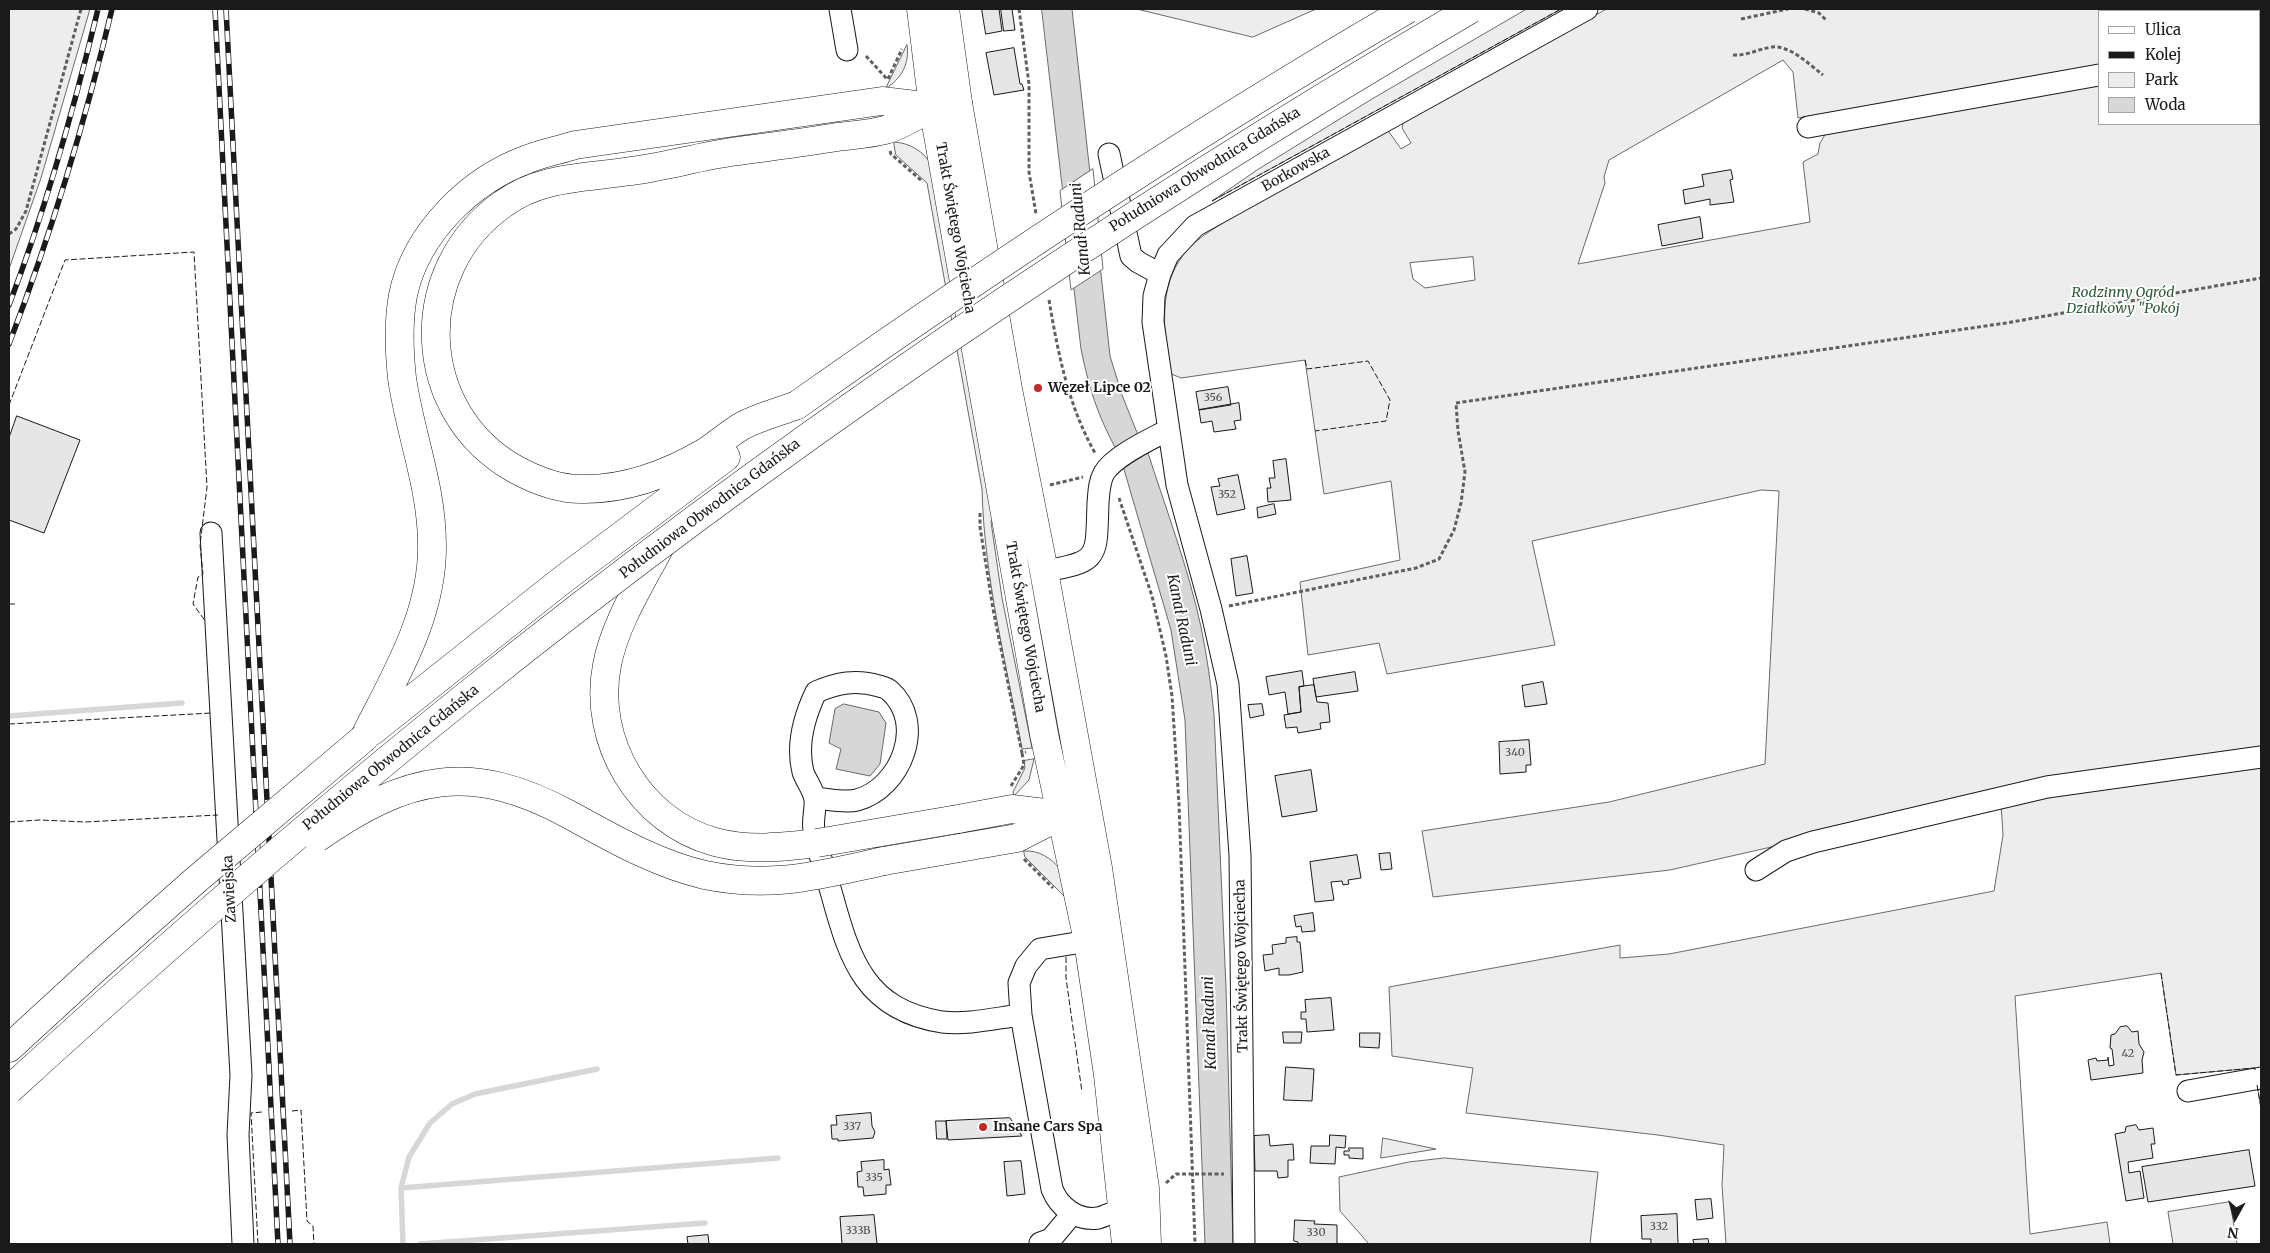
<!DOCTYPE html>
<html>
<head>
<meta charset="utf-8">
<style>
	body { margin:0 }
	#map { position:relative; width:2270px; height:1253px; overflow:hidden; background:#fff; font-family:Merriweather,serif }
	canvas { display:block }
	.frame { position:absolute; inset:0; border:10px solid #1a1a1a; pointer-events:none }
	.legend { position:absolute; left:2098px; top:10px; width:162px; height:115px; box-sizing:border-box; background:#fff; border:1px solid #a3a3a3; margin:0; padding:6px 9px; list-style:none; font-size:15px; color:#1a1a1a }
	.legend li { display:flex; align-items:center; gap:10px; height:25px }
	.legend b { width:25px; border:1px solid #a3a3a3 }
	.north { position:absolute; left:2210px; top:1193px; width:50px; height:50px; -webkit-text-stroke:4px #fff; paint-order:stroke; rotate:187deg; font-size:14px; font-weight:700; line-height:20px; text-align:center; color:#1a1a1a }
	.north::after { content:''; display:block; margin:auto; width:18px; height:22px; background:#1a1a1a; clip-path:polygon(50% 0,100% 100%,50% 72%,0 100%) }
</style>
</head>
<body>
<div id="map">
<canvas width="2270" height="1253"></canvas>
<div class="frame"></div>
<ul class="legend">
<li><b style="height:6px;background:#fff"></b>Ulica</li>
<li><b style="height:6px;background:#1a1a1a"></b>Kolej</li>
<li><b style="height:14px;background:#ededed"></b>Park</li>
<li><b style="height:14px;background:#d7d7d7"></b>Woda</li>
</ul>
<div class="north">N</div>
</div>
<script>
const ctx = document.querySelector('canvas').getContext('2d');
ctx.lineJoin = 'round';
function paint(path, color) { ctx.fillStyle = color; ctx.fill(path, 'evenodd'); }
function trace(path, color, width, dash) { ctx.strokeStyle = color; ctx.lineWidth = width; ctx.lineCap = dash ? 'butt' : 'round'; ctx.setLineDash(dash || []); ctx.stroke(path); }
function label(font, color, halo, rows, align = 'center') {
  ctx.font = font + ' Merriweather,serif'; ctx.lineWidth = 4; ctx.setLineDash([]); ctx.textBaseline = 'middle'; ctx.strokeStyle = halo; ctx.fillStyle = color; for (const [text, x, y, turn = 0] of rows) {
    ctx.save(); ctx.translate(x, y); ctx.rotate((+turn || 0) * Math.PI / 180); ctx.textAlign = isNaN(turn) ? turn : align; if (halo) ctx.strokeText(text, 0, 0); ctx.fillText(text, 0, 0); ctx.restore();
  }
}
const green = new Path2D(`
	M9,9H90L41,178L9,269Z
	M1137,9H1316L1253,37Z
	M1527,9H1561L1212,201L1257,170L1372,99Z
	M1607,9H2261V39H2259V11H2099V68L1798,118L1793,72L1783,60L1609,160L1604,177L1605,183L1578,264L1810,222L1803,162L1818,154L1820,143L1829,128L2099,80V124H2259V51H2261V750L2000,795L1670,870L1433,897L1422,831L1609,802L1765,764L1779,491L1761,490L1532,541L1555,645L1387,674L1379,643L1308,655L1300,582L1400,560L1391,481L1324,494L1305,360L1181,378L1169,373C1165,336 1158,294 1179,261C1190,242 1213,229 1231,218C1281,185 1335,158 1387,129L1401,149L1411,143L1402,128L1404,120ZM1473,257L1475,280L1425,288L1413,279L1410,263Z
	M907,45C910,62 902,79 886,88Z
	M894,142C910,143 923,151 931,164L993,519L991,522L1002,598L1032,748L1022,749C1006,663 984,576 982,489L927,183L896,155Z
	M1034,759L1029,780L1014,796L1013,792L1025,768L1024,761Z
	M2261,761V1108L2254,1068L2176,1075L2161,973L2015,996L2030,1234L2107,1222L2110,1244H1726L1722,1185L1724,1145L1658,1135L1466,1113L1473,1068L1392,1056L1389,987L1620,945V958L1669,954L1994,891L2003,835L2001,803Z
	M1024,851C1039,850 1051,858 1060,869L1069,901L1025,857Z
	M1383,1138L1436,1149L1381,1158Z
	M1445,1158L1598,1172L1590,1244H1369L1340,1211L1339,1177L1409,1162Z
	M2230,1202L2237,1244H2173L2168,1212Z`);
paint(green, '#ededed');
trace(green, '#6a6a6a', 1);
const water = new Path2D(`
	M1042,9H1072L1110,356L1122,395L1138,435L1116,449C1097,414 1089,388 1081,349Z
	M1147,450C1166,509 1188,567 1201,627C1207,656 1211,685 1214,714L1226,987L1233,1244H1205L1185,720L1171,630L1123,466Z
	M844,704L879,712L886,723L880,764L870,776L836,769L841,749L829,743L835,709Z`);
paint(water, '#d7d7d7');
trace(water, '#6a6a6a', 1);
const pier = new Path2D(`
	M1093,169L1103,269L1071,290L1060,191Z`);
paint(pier, '#fff');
trace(pier, '#6a6a6a', 1);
trace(new Path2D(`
	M9,716L182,703
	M401,1188L778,1158
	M403,1244L401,1188L409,1157L430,1123L452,1104L475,1094L597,1069
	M420,1244L705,1223`), '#d7d7d7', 5.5);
const building = new Path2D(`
	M982,9H999L1002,31L986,34Z
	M1001,9H1012L1015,30L1004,31Z
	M1014,48L1020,84H1022L1024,90L994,95L986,53Z
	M1731,170L1733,179L1730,180L1734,202L1710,205V199L1685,204L1683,190L1704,186L1702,175Z
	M1700,217L1703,238L1662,246L1658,225Z
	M1228,387L1231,405L1199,410L1196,392Z
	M1239,403L1241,420L1234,421L1236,429L1214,432L1212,421L1201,423L1199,410Z
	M17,416L80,440L44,533L9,520V438Z
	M1286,459L1291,500L1268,502L1267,488H1271L1269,478H1275L1273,461Z
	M1238,475L1245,509L1217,515L1211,487L1220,486L1218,479Z
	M1274,504L1276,514L1258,518L1257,508Z
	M1247,556L1253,593L1236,596L1231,559Z
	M1302,671L1304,686L1299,687L1301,712L1288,714L1285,692L1269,695L1266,677Z
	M1355,672L1358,691L1316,697L1313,679Z
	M1543,682L1547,704L1525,707L1522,686Z
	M1314,685L1317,702L1328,703L1330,722L1320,723L1321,729L1298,733L1297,727L1286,728L1284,715L1301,712L1299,687Z
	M1262,704L1264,715L1250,718L1248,705Z
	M1529,740L1531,765H1526V772L1500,774L1499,742Z
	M1311,770L1317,811L1282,817L1275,776Z
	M1390,853L1392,869L1381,870L1379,854Z
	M1357,855L1361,878L1348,880L1349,884L1343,885L1342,881L1331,882L1334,900L1315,902L1310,862Z
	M1313,913L1315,931L1302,932L1301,926L1296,927L1294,916Z
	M1297,937V942H1300L1303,972L1289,975H1279V968L1265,971L1263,955L1273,954L1272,945L1286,943V938Z
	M1331,998L1334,1030L1307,1032L1306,1019H1301V1012H1306L1305,1000Z
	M2127,1026L2132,1032L2138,1031L2139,1044L2144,1052L2142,1060L2143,1073L2091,1080L2088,1060L2096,1058L2097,1061L2108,1060V1057L2109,1066L2114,1065L2112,1049L2110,1048L2111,1035L2115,1034L2120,1027Z
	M1283,1032H1302L1301,1043H1284Z
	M1360,1033H1380L1379,1048L1360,1047Z
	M1286,1067L1314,1069L1312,1101L1284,1100Z
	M871,1113L872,1126L875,1132L873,1138L838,1141V1139H832L831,1125H837L836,1116Z
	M1010,1118L1022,1136L948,1140L946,1121Z
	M936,1121H946L947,1139H937Z
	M2136,1125L2139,1130L2153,1128L2155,1144H2151L2153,1158L2128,1162L2129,1173L2140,1171L2144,1198L2126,1201L2115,1134L2125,1132L2126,1127Z
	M1269,1135L1270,1146L1293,1144L1294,1160H1288V1177L1278,1178L1277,1171H1255L1254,1136Z
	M1330,1135L1346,1136L1345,1148L1336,1147L1335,1164L1310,1163L1311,1146H1329Z
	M1349,1148H1363V1159L1349,1158V1155H1344V1151H1349Z
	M2249,1150L2255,1186L2148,1202L2142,1167Z
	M884,1160V1170L889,1169L891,1185H886V1194L864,1196L863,1187H858L857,1172L862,1171L861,1162Z
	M1021,1161L1025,1194L1007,1196L1004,1162Z
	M1711,1199L1713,1218L1697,1220L1695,1200Z
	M1677,1214L1678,1244H1651V1239H1642L1641,1216Z
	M874,1215L877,1244H842L840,1217Z
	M1295,1220L1315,1221L1314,1224L1337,1225V1244H1298V1242L1294,1241Z
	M708,1235L709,1244H688L687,1237Z
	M1708,1239L1709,1244H1694L1693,1240Z`);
paint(building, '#e6e6e6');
trace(building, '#1a1a1a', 1);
const minor = new Path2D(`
	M840,9L847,50
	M2259,46L2261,45
	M1808,127L2099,75
	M1109,154L1131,256L1138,262L1160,274
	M211,533L241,1075L238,1135L243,1244
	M1044,571C1101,562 1096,557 1098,503C1099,492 1099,482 1104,473C1114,456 1151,439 1168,430
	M815,798C828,799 845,803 857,800C901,788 927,723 889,690C887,688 882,687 879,686C856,679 837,683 816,692C804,717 796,744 803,772C806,781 814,790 815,800C816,809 812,820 814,830C818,852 826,874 832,895C850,961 866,1010 942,1022C968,1025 996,1018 1021,1015
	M1756,870L1786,851L1813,842L2047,787L2261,757
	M1088,941L1040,949L1026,966L1019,983L1021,1015L1052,1189C1059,1207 1077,1221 1098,1218C1106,1216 1115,1211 1124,1209
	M2188,1091L2261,1078
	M1040,1243L1051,1239L1072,1214
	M1244,1244L1240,855L1228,684L1211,609L1177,485L1153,322L1154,296L1160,274L1168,255L1195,226L1587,9`);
const major = new Path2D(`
	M921,9L933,107L1044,734L1088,941L1108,1075L1126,1244
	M945,9L958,103L1008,389L1044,571L1098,868L1145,1188L1147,1244`);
const highway = new Path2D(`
	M797,405C779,412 759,417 742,426C730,433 719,443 707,451C668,474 626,490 581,489C557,489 535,480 515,469C414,412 409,270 503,204C541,176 586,178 631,171C664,167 697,157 731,152C766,147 802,143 837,137C853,135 870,134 885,130C901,126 918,114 933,107
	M661,545C641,583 615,623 607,665C592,741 640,822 715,842C748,851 784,847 817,843
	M371,732L561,581L726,457
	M364,738C395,676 433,615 432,545C432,487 410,434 402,378C399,350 398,322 403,295C416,233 470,180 528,159C543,153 560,150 575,145L882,101L933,107L958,103
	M958,819L1012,809L1062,815
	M884,861L1017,838L1062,815L1086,810
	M9,1048L96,968`);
trace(minor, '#1a1a1a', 23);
trace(major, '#1a1a1a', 29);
trace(highway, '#1a1a1a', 29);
trace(new Path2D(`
	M1019,9L1029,84V172L1036,214
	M1805,9L1819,13L1826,20
	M1741,19L1788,9
	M1733,55C1747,56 1758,49 1772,47C1790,45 1810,65 1823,75
	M866,56L887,79
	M888,79L902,49
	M890,151L891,154L923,182
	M9,234L16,229L26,211L81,9
	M1049,300C1058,353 1068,405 1095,453
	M1050,485L1083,477
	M1119,498L1152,596L1166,656L1172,696L1179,804L1195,1244
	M980,513V527L993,609L1022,753L1026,752
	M1229,606L1416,568L1439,559L1454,530L1461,503L1465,472L1458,431L1456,403L2006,323L2261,278
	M1011,786L1024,765L1022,753
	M1024,859L1053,888
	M1166,1183L1176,1174H1224`), '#5f5f5f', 3, [4, 2.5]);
trace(minor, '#fff', 21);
trace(major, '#fff', 28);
trace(highway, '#fff', 28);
const rail = new Path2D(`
	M215,9L278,1244
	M226,9L290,1244
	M9,305C46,208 74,109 98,9
	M9,344C51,234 85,123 112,9`);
trace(rail, '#1a1a1a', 5.5);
trace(rail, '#fff', 4, [11]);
const highwayBridge = new Path2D(`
	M797,405C995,265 1198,131 1408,9
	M317,838C407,775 471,761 570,815C612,838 657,864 705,875C772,889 819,875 884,861
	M817,843L958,819
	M96,968L197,879L364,738
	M9,1090C158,954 309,822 466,696C783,441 1121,214 1471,9`);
trace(highwayBridge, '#1a1a1a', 29, []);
trace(highwayBridge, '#fff', 28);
trace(new Path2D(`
	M1212,201L1561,9
	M1305,360L1307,369L1368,361L1390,400L1386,421L1315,431
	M9,405L65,260L194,252L207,487L200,545L203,574L198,577L193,604L206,622
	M9,604H16
	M9,724L212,713
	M9,822L40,820L85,822L218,815
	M1066,957V978L1082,1092
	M2161,973L2176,1075L2255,1068V1072
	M2257,1085L2261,1108
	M292,1111L301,1110L307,1221L313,1226L314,1244
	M258,1244L251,1113L262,1112`), '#1a1a1a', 1, [6, 2.5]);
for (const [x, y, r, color] of [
	[1038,388,5,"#c62828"],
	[983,1127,5,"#c62828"]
]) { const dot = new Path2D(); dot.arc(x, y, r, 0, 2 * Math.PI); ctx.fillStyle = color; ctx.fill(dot); trace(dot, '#fff', 2); }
label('11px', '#4d4d4d', null, [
	["356",1213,398],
	["352",1227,495],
	["340",1515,753],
	["42",2128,1054],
	["337",852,1127],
	["335",874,1178],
	["332",1659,1227],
	["333B",858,1231],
	["330",1316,1233]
]);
label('14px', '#1a1a1a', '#fff', [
	["Południowa Obwodnica Gdańska",1205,170,-32],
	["Borkowska",1296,170,-29],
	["Trakt Świętego Wojciecha",955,228,80],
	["Południowa Obwodnica Gdańska",710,509,-37],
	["Trakt Świętego Wojciecha",1025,627,80],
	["Południowa Obwodnica Gdańska",391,758,-39],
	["Zawiejska",230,889,-93],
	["Trakt Świętego Wojciecha",1242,966,-91]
]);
label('italic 14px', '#2b5a34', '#fff', [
	["Rodzinny Ogród",2123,293],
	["Działkowy \"Pokój",2123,309]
]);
label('bold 14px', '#1a1a1a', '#fff', [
	["Węzeł Lipce 02",1048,388],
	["Insane Cars Spa",993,1127]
], 'left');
label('italic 15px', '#1a1a1a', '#fff', [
	["Kanał Raduni",1081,229,-96],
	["Kanał Raduni",1181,620,78],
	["Kanał Raduni",1210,1023,-92]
]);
</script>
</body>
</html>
